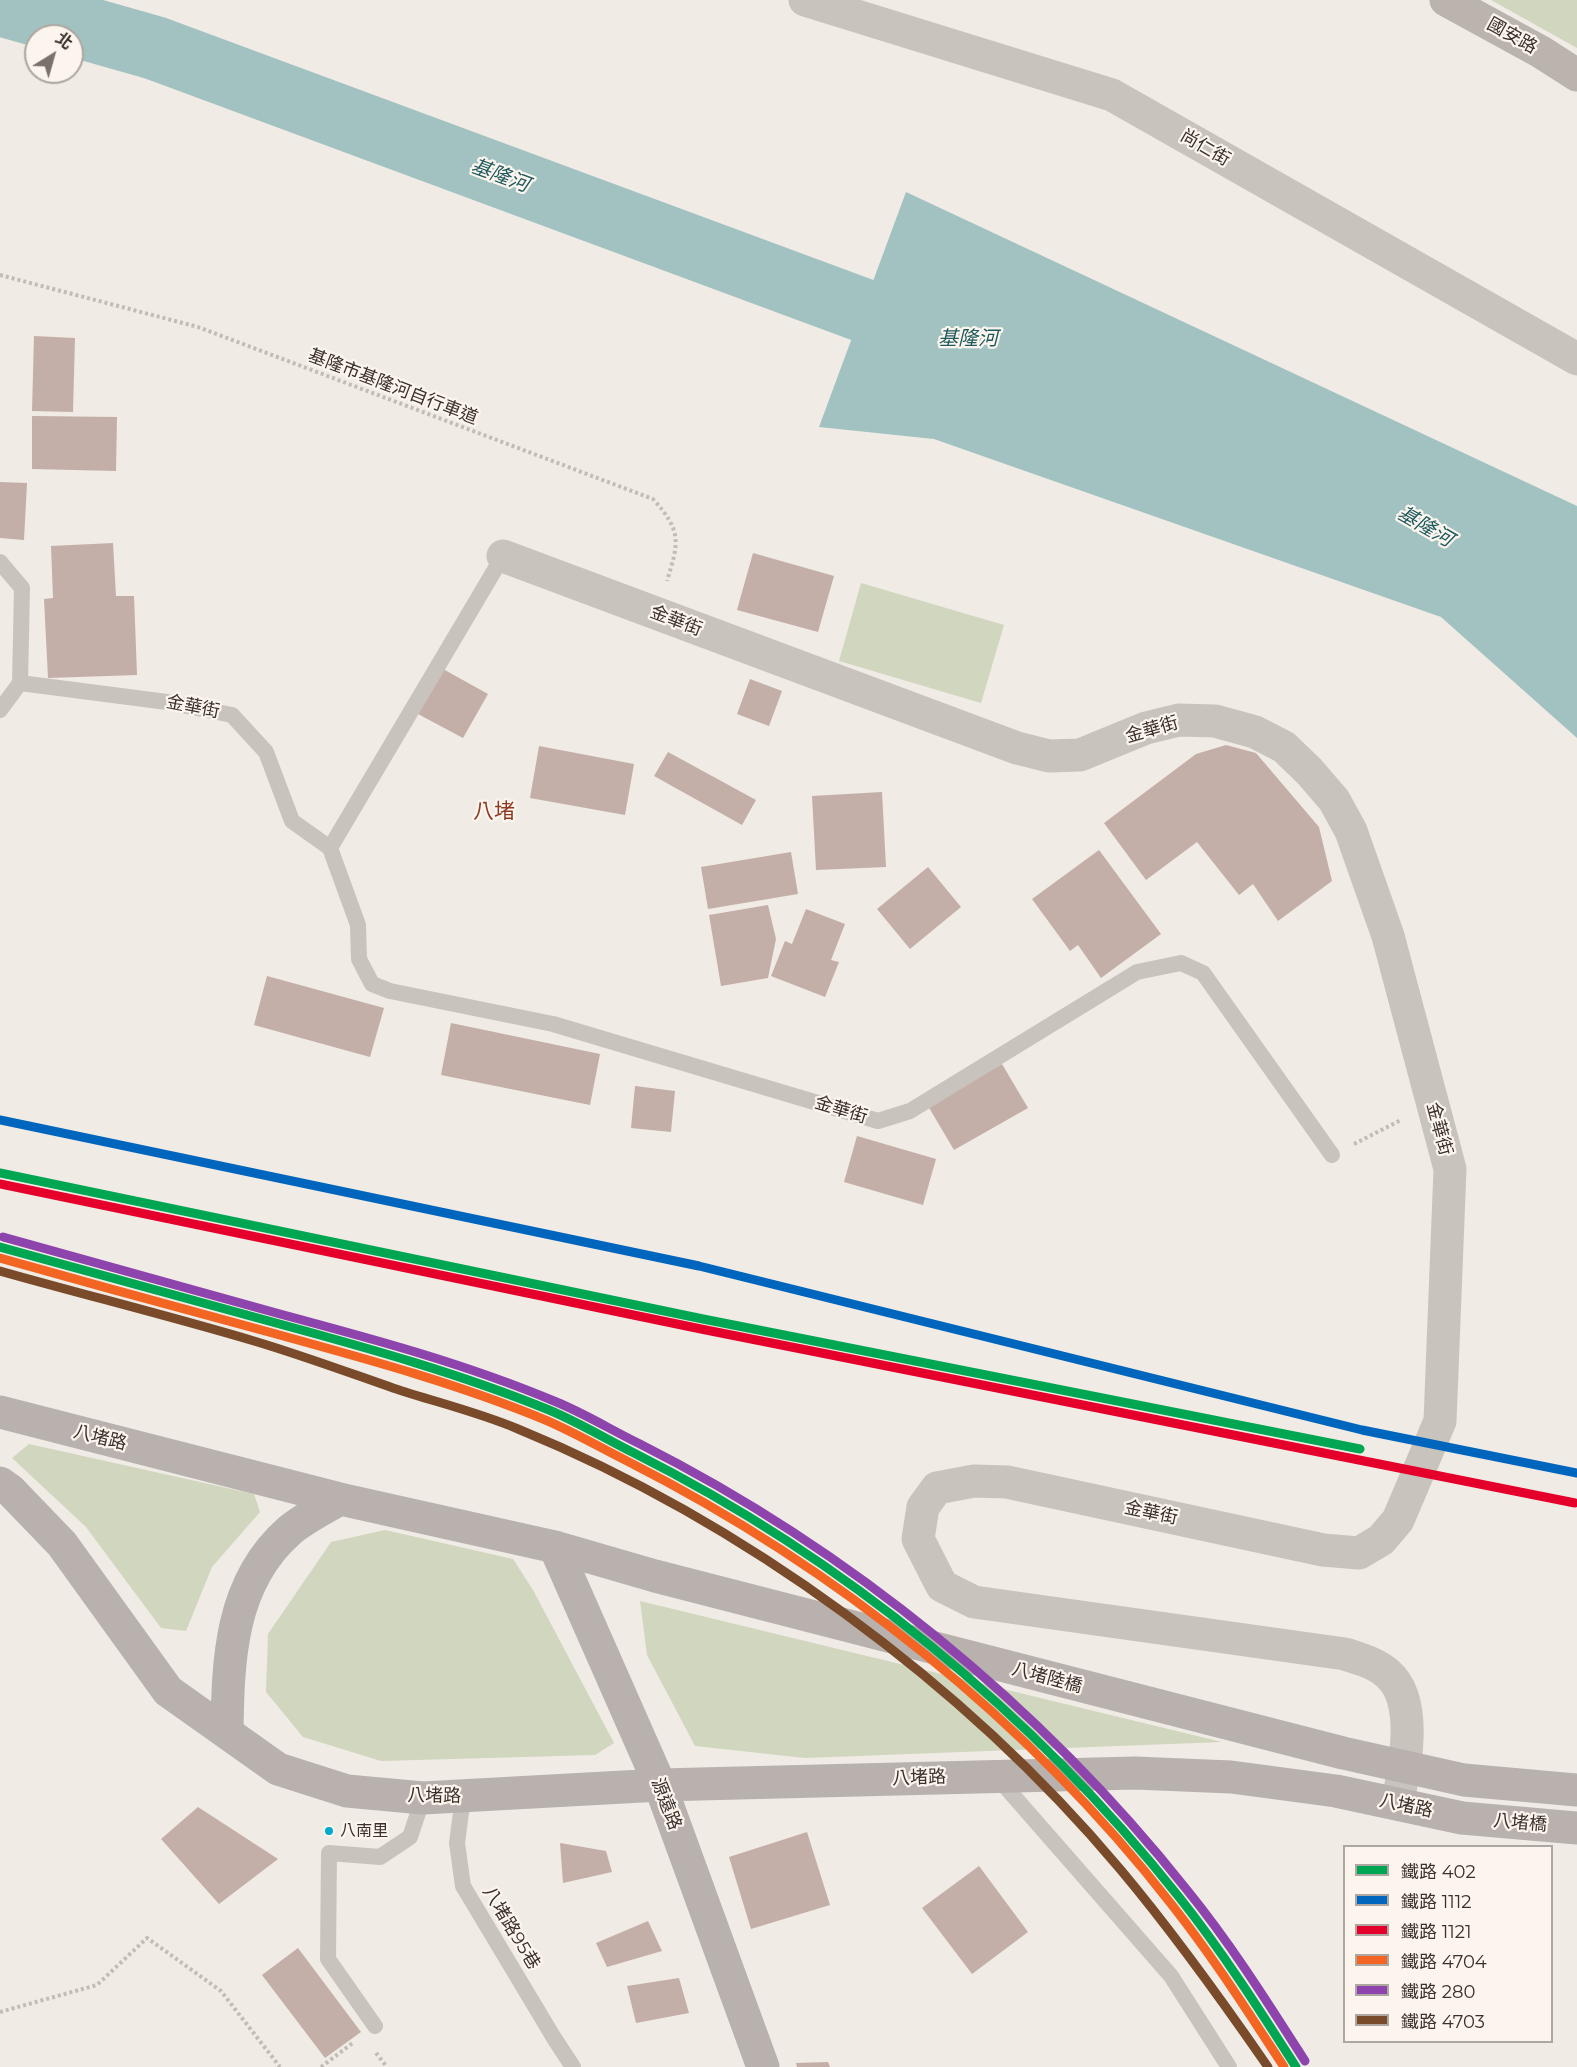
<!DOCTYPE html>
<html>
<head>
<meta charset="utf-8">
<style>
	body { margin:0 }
	#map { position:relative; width:1577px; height:2067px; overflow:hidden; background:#f0ebe5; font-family:Montserrat,"Noto Sans TC",sans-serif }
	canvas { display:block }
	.legend { position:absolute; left:1343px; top:1845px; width:210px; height:198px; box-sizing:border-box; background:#fbf5ee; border:2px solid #aea6a0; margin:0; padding:8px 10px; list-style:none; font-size:18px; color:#3b302b }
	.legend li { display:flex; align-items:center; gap:12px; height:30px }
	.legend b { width:30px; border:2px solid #aea6a0 }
	.north { position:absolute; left:24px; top:24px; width:60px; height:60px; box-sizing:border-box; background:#fbf5ee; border:2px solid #aea6a0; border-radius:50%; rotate:37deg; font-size:16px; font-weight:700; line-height:24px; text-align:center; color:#3b302b }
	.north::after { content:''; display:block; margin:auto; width:21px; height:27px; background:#7a716c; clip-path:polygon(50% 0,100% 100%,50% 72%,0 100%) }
</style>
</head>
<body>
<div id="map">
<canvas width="1577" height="2067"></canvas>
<ul class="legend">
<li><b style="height:8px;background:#00a651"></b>鐵路 402</li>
<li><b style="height:8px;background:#0065bd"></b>鐵路 1112</li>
<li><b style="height:8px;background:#e4002b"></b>鐵路 1121</li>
<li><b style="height:8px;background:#f26522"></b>鐵路 4704</li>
<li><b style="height:8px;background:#8e44ad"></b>鐵路 280</li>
<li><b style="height:8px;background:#7a4b2a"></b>鐵路 4703</li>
</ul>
<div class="north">北</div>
</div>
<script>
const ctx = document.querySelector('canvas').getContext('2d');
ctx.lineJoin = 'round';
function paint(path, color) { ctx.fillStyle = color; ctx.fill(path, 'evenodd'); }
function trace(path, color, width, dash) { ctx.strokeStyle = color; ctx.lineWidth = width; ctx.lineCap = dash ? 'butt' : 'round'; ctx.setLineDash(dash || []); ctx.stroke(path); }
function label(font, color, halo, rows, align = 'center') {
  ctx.font = font + ' Montserrat,"Noto Sans TC",sans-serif'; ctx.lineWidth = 4.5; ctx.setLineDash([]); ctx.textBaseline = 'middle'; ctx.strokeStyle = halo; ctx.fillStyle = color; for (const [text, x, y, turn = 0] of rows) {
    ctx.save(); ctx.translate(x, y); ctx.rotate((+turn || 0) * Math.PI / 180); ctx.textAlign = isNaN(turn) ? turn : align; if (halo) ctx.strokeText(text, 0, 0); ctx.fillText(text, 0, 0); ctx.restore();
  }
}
paint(new Path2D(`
	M1491,0H1577V48Z
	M861,583L1004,625L981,703L839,661Z
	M29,1444L254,1494L260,1512L212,1567L186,1631L161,1628L86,1527L12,1458Z
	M385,1530L513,1559L533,1590L614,1743L595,1755L381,1761L303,1737L266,1692L268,1634L331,1542Z
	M640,1601L1222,1742L805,1758L695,1746L647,1655Z`), '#d1d6bf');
paint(new Path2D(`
	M906,192L1577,506V738L1441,617L934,439L819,427Z`), '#a1c2c1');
trace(new Path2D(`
	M0,4L155,48L946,341`), '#a1c2c1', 64);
paint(new Path2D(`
	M34,336L75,338L73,412L32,411Z
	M32,416L117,417L116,471L32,469Z
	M0,482L27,483L24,540L0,538Z
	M113,543L116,596H134L137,675L48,678L44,599L53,598L51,546Z
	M753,553L834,576L818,632L737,610Z
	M443,669L488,694L463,738L418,714Z
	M750,679L782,691L769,726L737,714Z
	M1226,745L1256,753L1319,827L1332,881L1278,921L1253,884L1239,895L1197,842L1146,880L1104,823L1196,754Z
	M539,746L634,764L625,815L530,798Z
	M668,752L756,800L742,825L654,776Z
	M882,792L886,867L816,870L812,796Z
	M1099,850L1161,934L1101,978L1078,945L1070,951L1032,899Z
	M791,852L798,894L708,909L701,867Z
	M928,867L961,907L910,949L877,909Z
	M768,905L776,939L768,978L721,986L709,915Z
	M806,909L845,924L831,960L839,962L825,997L771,976L785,941L792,944Z
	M267,976L384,1008L370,1057L254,1025Z
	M451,1023L600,1054L590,1105L441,1075Z
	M1002,1064L1028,1108L954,1150L928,1106Z
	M635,1086L675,1091L671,1132L631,1128Z
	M857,1136L936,1159L923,1205L844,1182Z
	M198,1807L278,1859L219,1904L161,1839Z
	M807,1832L830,1905L751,1929L729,1857Z
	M560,1843L606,1851L612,1872L563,1883Z
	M979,1866L1028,1932L972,1974L922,1908Z
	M648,1921L662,1951L607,1967L596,1943Z
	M298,1948L361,2032L325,2058L262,1975Z
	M679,1978L689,2013L636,2023L627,1986Z
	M828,2062L830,2067H797L796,2063Z`), '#c3afa7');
trace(new Path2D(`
	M0,275L198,327L653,499C682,531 679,542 667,581
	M1354,1144L1401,1120
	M0,2012L97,1985L147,1938L221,1991L280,2067
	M376,2053L387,2067
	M321,2067L354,2042`), '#c2bbb6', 4, [3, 3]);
trace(new Path2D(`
	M0,562L22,588L20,683
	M0,710L20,683L167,702L232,715L266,752L292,821L330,848L358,925L359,959L372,984L390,991L553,1024L878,1121L910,1111L1137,972L1181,963L1203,973L1332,1155
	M330,848L503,556
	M996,1776L1171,1976L1229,2067
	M463,1797L457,1843L463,1886L554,2038L573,2067
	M375,2026L328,1959L329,1853L380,1857L410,1837L423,1798`), '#c9c3be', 16);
trace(new Path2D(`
	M805,0L1112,95L1577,359
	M503,556L1017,748L1049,756L1080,755L1146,728L1179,720L1215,721L1255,732L1284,747L1309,771L1334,800L1351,831L1388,936L1450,1169L1440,1421L1398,1520L1381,1540L1359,1553L1323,1550L1007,1482L974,1481L937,1488L923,1507L918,1539L942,1586L974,1602L1345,1654C1360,1659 1376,1663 1388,1674C1419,1701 1405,1769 1397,1804`), '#c9c3be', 33);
trace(new Path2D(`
	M1446,0L1541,52L1577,75`), '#bab3ae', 33);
trace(new Path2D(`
	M0,1412L340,1499L555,1547L655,1576L1343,1753L1464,1780L1577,1790
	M0,1483L10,1490L62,1544L168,1691L278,1769L347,1791L423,1798L660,1785L1135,1773L1231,1777L1336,1791L1462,1818L1577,1828
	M555,1547L660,1785L763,2067
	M227,1732C228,1660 230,1583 289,1531C303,1519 323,1509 340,1499`), '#b8b1ad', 33);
trace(new Path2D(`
	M0,1173L703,1319L1360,1449
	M0,1247C92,1273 184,1298 276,1323C368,1348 461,1374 549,1410C578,1422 606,1439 634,1453C843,1558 1033,1713 1179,1897C1222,1951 1259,2009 1296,2067`), '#00a651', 9);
trace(new Path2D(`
	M0,1120L699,1266L1362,1430L1577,1473`), '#0065bd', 9);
trace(new Path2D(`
	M0,1184L701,1329L1575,1503`), '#e4002b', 9);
trace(new Path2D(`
	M0,1258C88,1283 177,1307 265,1331C359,1357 453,1382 543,1419C572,1431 599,1447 627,1461C836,1567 1028,1720 1172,1905C1213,1957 1248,2012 1284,2067`), '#f26522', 9);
trace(new Path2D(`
	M3,1237C95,1263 188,1288 280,1314C373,1339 466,1364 554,1401C584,1413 611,1430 640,1444C850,1550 1041,1706 1187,1890C1231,1944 1268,2003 1305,2061`), '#8e44ad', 9);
trace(new Path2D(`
	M0,1271C85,1295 170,1316 254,1341C301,1355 347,1372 393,1388C435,1402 478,1412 518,1429C743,1521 964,1683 1120,1869C1173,1932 1221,1999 1268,2067`), '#7a4b2a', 9);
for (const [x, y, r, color] of [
	[329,1831,5,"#00a9ce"]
]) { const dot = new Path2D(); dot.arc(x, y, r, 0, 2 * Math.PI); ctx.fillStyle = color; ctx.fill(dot); trace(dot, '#fbf5ee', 2); }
label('16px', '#3b302b', '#fbf5ee', [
	["八南里",340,1831]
], 'left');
label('18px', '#3b302b', '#fbf5ee', [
	["國安路",1512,36,29],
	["尚仁街",1205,148,30],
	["基隆市基隆河自行車道",393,387,21],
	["金華街",676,621,21],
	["金華街",193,707,11],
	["金華街",1152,730,-16],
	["金華街",841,1110,17],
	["金華街",1439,1129,75],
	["八堵路",100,1438,14],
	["金華街",1151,1513,12],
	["八堵陸橋",1047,1678,15],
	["八堵路",919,1778,-2],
	["八堵路",434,1796,1],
	["源遠路",666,1804,69],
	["八堵路",1406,1806,12],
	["八堵橋",1520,1823,5],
	["八堵路95巷",511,1928,59]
]);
label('italic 20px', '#1f5a5e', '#fbf5ee', [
	["基隆河",500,176,20],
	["基隆河",968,339],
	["基隆河",1425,527,30]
]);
label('21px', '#8c3b22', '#fbf5ee', [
	["八堵",494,812]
]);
</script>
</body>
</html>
